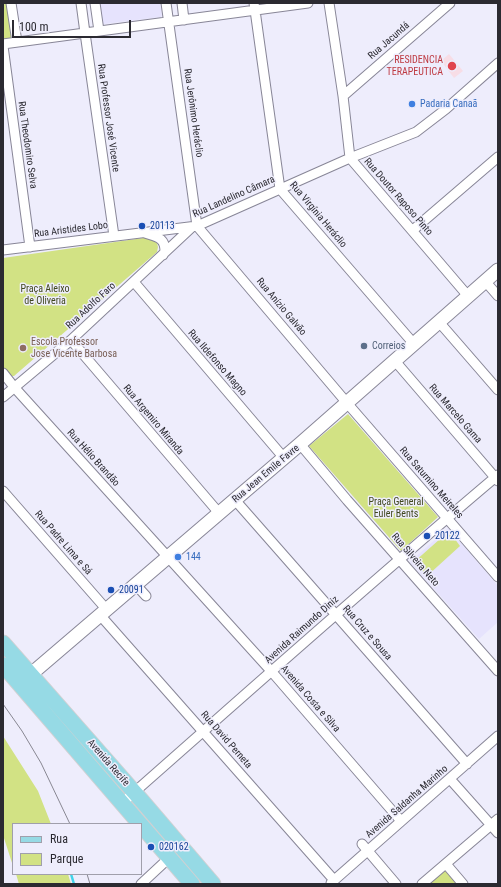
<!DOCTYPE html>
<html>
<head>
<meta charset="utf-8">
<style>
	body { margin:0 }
	#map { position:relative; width:501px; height:887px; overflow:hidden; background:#eeedfc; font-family:"Roboto Condensed",sans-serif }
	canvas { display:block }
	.frame { position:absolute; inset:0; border:4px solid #2b2a31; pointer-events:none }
	.legend { position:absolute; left:12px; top:823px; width:130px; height:52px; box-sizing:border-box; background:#eeedfc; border:1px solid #a09fab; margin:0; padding:5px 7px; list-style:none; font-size:12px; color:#2b2a31 }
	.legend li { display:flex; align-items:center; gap:8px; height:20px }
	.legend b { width:20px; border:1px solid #a09fab }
	.scale { position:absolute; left:12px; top:20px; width:119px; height:18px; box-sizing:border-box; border:2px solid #2b2a31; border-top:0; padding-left:5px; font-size:12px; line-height:14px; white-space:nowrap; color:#2b2a31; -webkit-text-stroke:3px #eeedfc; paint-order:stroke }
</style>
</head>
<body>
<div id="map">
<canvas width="501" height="887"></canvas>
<div class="frame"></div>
<ul class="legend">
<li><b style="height:5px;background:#96dae5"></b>Rua</li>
<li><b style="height:11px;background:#d2e284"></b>Parque</li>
</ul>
<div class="scale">100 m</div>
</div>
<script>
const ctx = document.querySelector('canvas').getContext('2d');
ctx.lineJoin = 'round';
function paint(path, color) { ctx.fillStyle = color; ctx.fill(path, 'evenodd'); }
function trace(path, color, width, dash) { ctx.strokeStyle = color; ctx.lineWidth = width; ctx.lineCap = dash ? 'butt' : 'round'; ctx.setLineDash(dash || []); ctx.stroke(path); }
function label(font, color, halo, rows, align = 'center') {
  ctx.font = font + ' "Roboto Condensed",sans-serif'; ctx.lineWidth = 3; ctx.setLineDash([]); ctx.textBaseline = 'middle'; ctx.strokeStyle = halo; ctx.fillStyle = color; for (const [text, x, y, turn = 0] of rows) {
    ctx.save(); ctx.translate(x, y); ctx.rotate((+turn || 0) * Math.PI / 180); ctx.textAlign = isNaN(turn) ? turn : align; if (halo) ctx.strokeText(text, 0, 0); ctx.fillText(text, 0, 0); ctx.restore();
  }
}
paint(new Path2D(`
	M99,3H160L162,15L161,17L104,24L102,23Z
	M448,528L498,586V622L479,639L410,562Z`), '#e6e3fd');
paint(new Path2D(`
	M449,54L463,71L454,78L441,61Z`), '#f7dde6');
paint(new Path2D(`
	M3,3H10L15,39L4,41Z
	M143,238H152L156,240L158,247L157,252L14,376H9L3,371V258Z
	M348,414L438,517L401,551L309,446Z
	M449,531L460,546L427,576L414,562Z
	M3,736L38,791L51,824H13V866L3,835Z
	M447,868L460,884H427Z
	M16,874H68L71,884H19Z`), '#d2e284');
trace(new Path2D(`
	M71,874L74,884`), '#3fd4e9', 2.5);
const minor = new Path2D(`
	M11,3L17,42
	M81,3L85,33L114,236
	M95,3L99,31
	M166,3L197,226
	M182,3L184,20
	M254,3L280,189L414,344
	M329,3L343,96L350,158L468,296
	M3,44L308,3
	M3,46L30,247
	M343,96L450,3
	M197,226L347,403L498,577
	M413,230L498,157
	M145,233C156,237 165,237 165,251L163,255
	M3,250L197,226L350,158L416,132L446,109L498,63
	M485,281L498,296
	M134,282L284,458
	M439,322L498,390
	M71,340L219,513
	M395,361L498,481
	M3,373L14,387L272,672L401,821
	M3,397L71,340L191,228
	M300,444L347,500L498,671
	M3,491L107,610
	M235,500L467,764
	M136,585L146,596
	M100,615L334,880
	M450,779L498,833
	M122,803C247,693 371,582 498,475
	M362,844L396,884
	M446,864L463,884
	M331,883L498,736
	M141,884L169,858
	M422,884L498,819`);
const secondary = new Path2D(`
	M23,681L300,444L498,270`);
const primary = new Path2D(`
	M3,643L142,801L213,884
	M3,665L140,824
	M141,825L192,884`);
trace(minor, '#888697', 11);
trace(secondary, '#888697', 15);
trace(primary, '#d0d0d2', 17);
trace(minor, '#fff', 9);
trace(secondary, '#fff', 13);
trace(primary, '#96dae5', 15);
trace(new Path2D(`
	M3,704L22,731L41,763L70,824
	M87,874L90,884`), '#888792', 1);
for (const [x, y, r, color] of [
	[452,66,5,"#e0444e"],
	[412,104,4,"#3f7fe0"],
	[142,226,4,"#1a4fb4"],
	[364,346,4,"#5c6f8a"],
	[23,348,4,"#8d6e63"],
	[427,536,4,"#1a4fb4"],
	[178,557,4,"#3f7fe0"],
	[111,590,4,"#1a4fb4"],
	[151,847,4,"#1a4fb4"]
]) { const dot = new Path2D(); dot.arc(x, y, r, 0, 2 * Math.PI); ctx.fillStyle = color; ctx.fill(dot); trace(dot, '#eeedfc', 1.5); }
label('10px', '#2b2a31', '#eeedfc', [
	["Rua Jacundá",389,41,-41],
	["Rua Jerônimo Heráclio",193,113,82],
	["Rua Professor José Vicente",108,118,82],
	["Rua Theodomiro Selva",27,145,82],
	["Rua Landelino Câmara",234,197,-24],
	["Rua Doutor Raposo Pinto",398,197,49],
	["Rua Virgínia Heráclio",318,215,50],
	["Rua Aristides Lobo",71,230,-7],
	["Rua Adolfo Faro",91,306,-43],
	["Rua Anízio Galvão",281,307,50],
	["Rua Ildefonso Magno",217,363,49],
	["Rua Marcelo Gama",455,414,49],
	["Rua Argemiro Miranda",153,420,50],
	["Rua Hélio Brandão",93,458,48],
	["Rua Jean Emile Favre",266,474,-40],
	["Rua Saturnino Meireles",431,483,49],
	["Rua Padre Lima e Sá",63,543,49],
	["Rua Silveira Neto",415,560,49],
	["Avenida Raimundo Diniz",302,630,-42],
	["Rua Cruz e Sousa",367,633,49],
	["Avenida Costa e Silva",310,699,49],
	["Rua David Perneta",226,740,49],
	["Avenida Recife",108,763,49],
	["Avenida Saldanha Marinho",407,802,-41]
]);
label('10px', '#be3a42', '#eeedfc', [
	["RESIDENCIA",443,60],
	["TERAPEUTICA",443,72]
], 'right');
label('10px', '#366cbe', '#eeedfc', [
	["Padaria Canaã",420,104],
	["144",186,557]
], 'left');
label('10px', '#164399', '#eeedfc', [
	["20113",150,226],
	["20122",435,536],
	["20091",119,590],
	["020162",159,847]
], 'left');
label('10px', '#40471e', '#eeedfc', [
	["Praça Aleixo",45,289],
	["de Oliveria",45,301],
	["Praça General",396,502],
	["Euler Bents",396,514]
]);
label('10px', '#785e54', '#eeedfc', [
	["Escola Professor",31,342],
	["Jose Vicente Barbosa",31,354]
], 'left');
label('10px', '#4e5e75', '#eeedfc', [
	["Correios",372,346]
], 'left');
</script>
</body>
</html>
